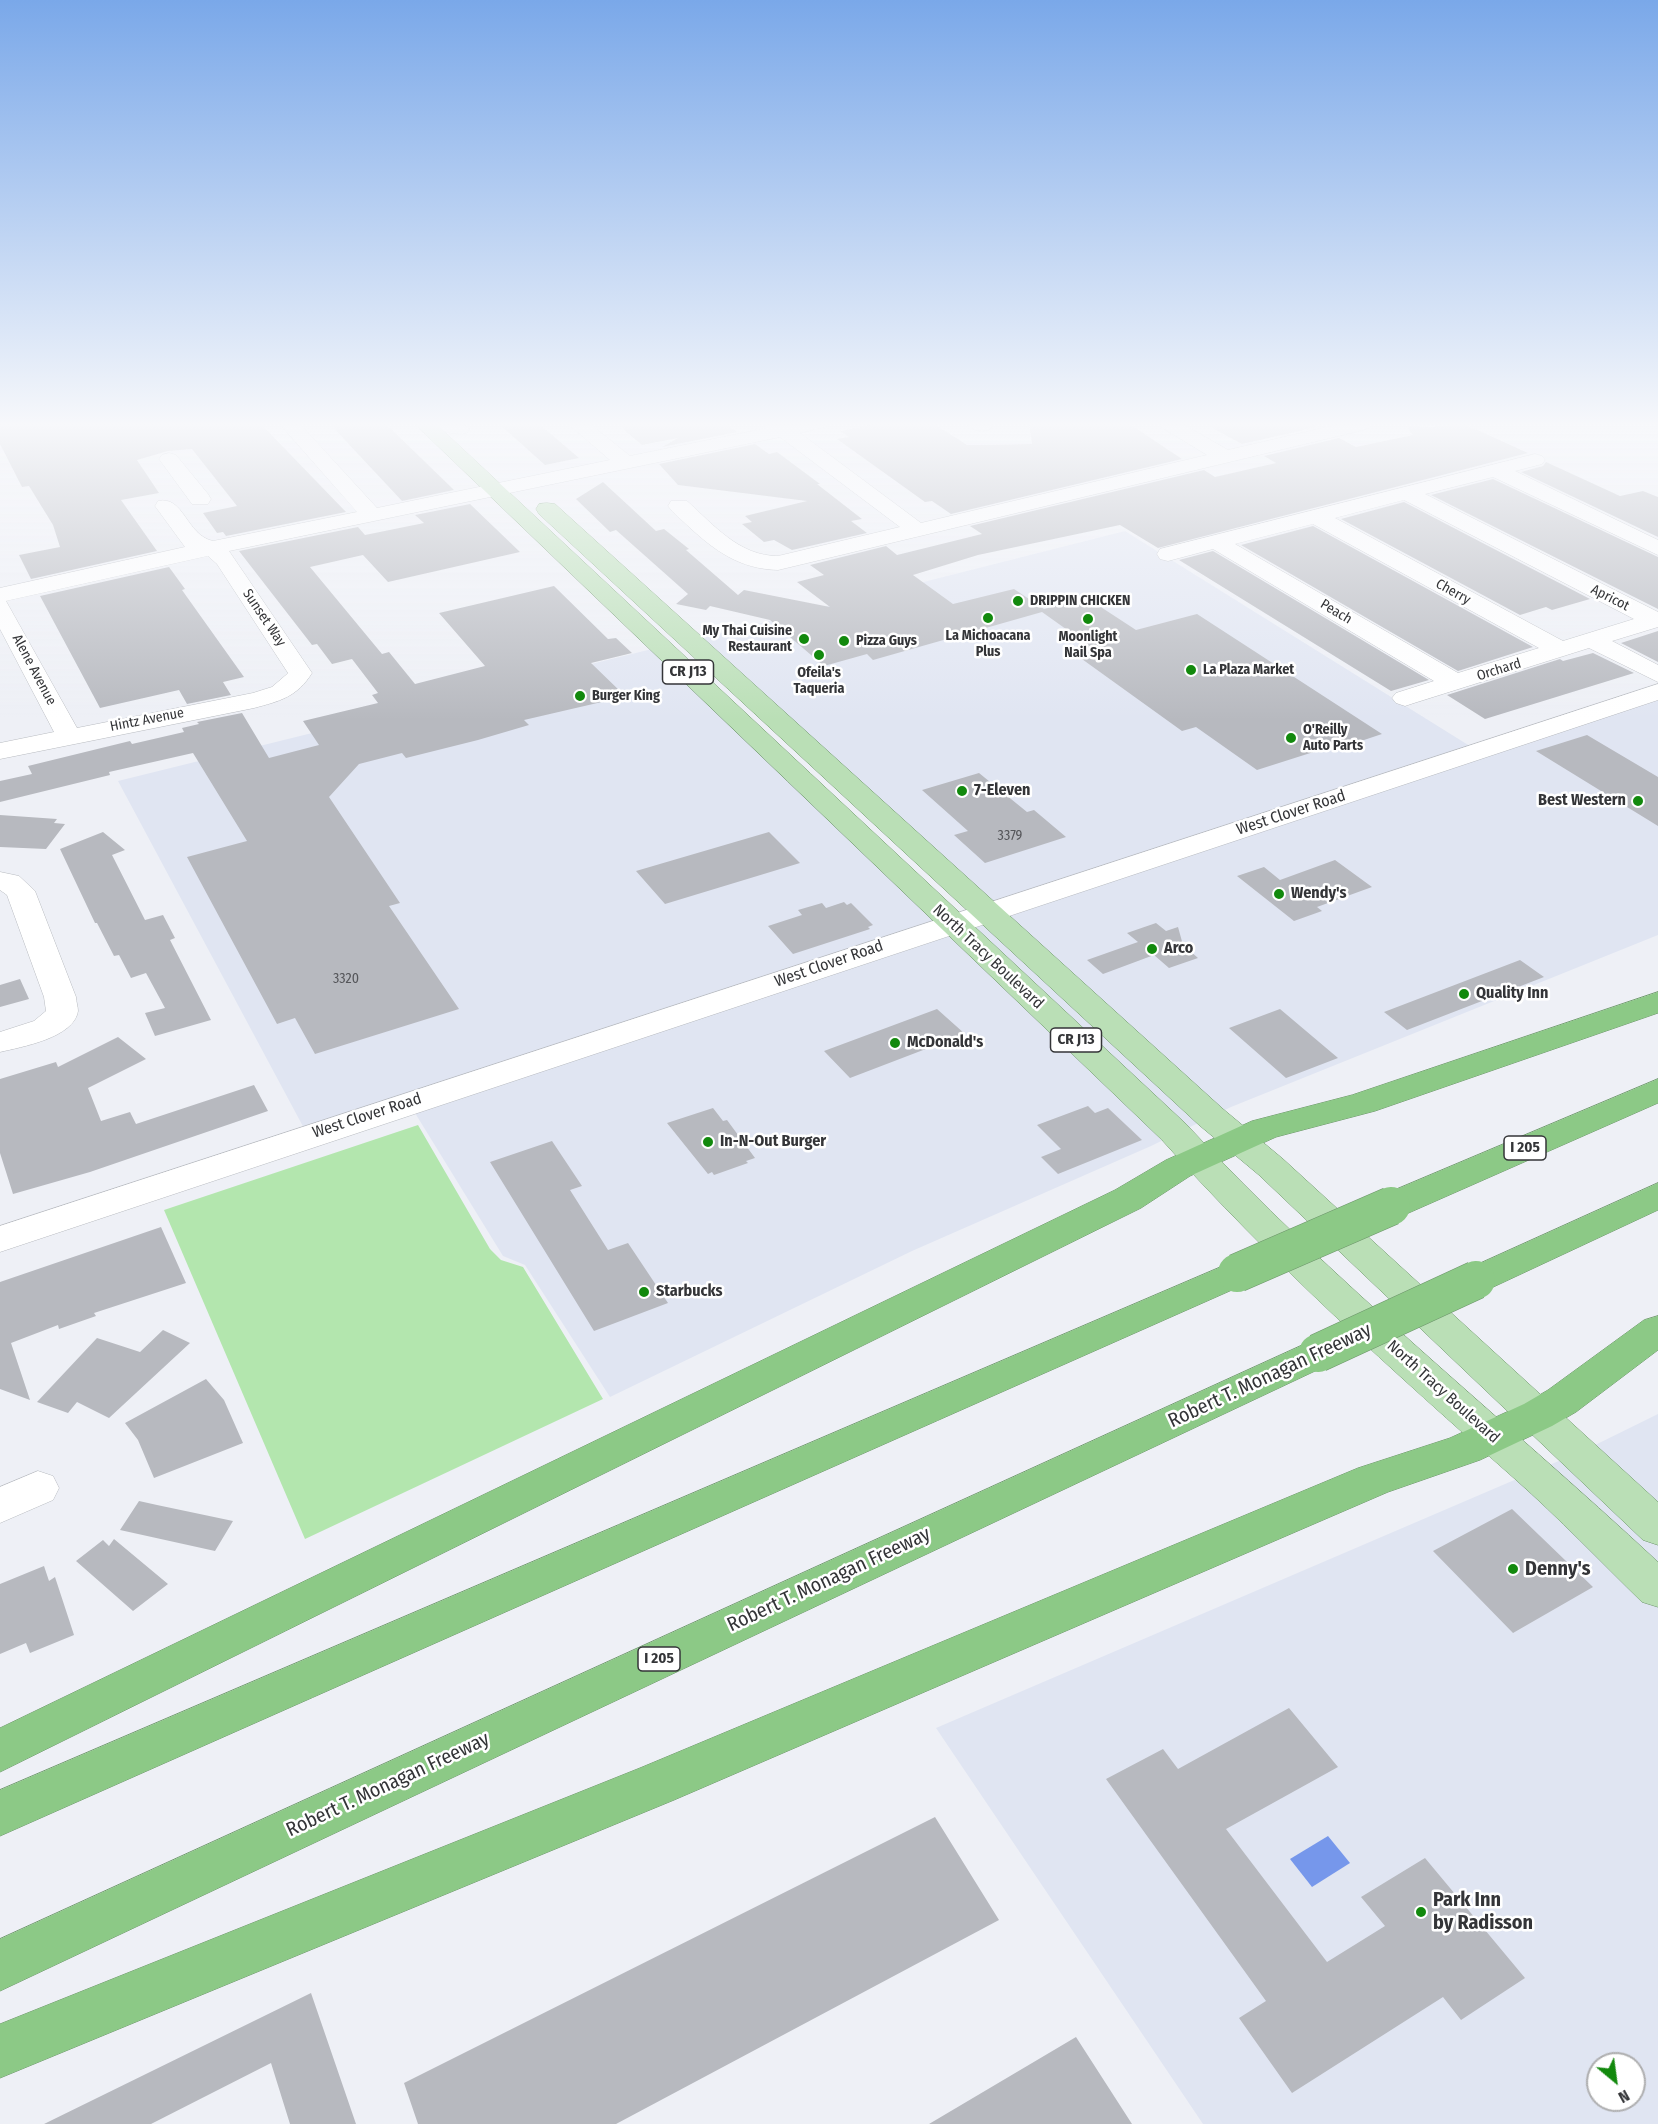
<!DOCTYPE html>
<html>
<head>
<meta charset="utf-8">
<style>
	body { margin:0 }
	#map { position:relative; width:1658px; height:2124px; overflow:hidden; background:#eef0f6; font-family:"Fira Sans Condensed",sans-serif }
	canvas { display:block }
	.north { position:absolute; left:1586px; top:2052px; width:60px; height:60px; box-sizing:border-box; background:#fff; border:2px solid #aeaeaf; border-radius:50%; rotate:151deg; font-size:16px; font-weight:700; line-height:24px; text-align:center; color:#343538 }
	.north::after { content:''; display:block; margin:auto; width:21px; height:27px; background:#12890d; clip-path:polygon(50% 0,100% 100%,50% 72%,0 100%) }
</style>
</head>
<body>
<div id="map">
<canvas width="1658" height="2124"></canvas>
<div class="north">N</div>
</div>
<script>
const ctx = document.querySelector('canvas').getContext('2d');
ctx.lineJoin = 'round';
function paint(path, color) { ctx.fillStyle = color; ctx.fill(path, 'evenodd'); }
function trace(path, color, width, dash) { ctx.strokeStyle = color; ctx.lineWidth = width; ctx.lineCap = dash ? 'butt' : 'round'; ctx.setLineDash(dash || []); ctx.stroke(path); }
function label(font, color, halo, rows, align = 'center') {
  ctx.font = font + ' "Fira Sans Condensed",sans-serif'; ctx.lineWidth = 5; ctx.setLineDash([]); ctx.textBaseline = 'middle'; ctx.strokeStyle = halo; ctx.fillStyle = color; for (const [text, x, y, turn = 0] of rows) {
    ctx.save(); ctx.translate(x, y); ctx.rotate((+turn || 0) * Math.PI / 180); ctx.textAlign = isNaN(turn) ? turn : align; if (halo) ctx.strokeText(text, 0, 0); ctx.fillText(text, 0, 0); ctx.restore();
  }
}
paint(new Path2D(`
	M1125,531L1473,748L1658,685V935L1231,1107L1151,1146L912,1251L610,1397L525,1265L503,1256L415,1113L306,1132L118,781L656,648L943,922L992,903L698,639Z
	M1658,1414V2124H1203L936,1728L1589,1448ZM1598,2064H1634V2100H1598Z`), '#e0e5f2');
paint(new Path2D(`
	M418,1125L490,1249L501,1260L523,1267L603,1399L305,1539L164,1210Z`), '#b3e6ae');
paint(new Path2D(`
	M1328,1836L1350,1863L1312,1887L1290,1859Z`), '#7697eb');
paint(new Path2D(`
	M0,423H260L346,512L226,536L223,532L217,533L203,513L237,506L192,449L168,451L137,460L159,493L121,500L157,551L31,579L19,555L60,547L53,525L29,486L22,487L0,444Z
	M329,423H385L454,490L402,501Z
	M498,423H538L579,458L545,465Z
	M616,423H724L737,432L662,447L678,438L642,445Z
	M882,423H933L967,445H979L1032,444L1029,423H1128L1182,459L951,514L932,501L925,502L837,439L849,437L840,431Z
	M1203,423H1309L1317,427L1242,444Z
	M1450,423H1462L1528,453L1158,548L1120,525L978,555L913,575L953,604L1014,589L1044,609L1087,598L1136,630L1197,614L1382,734L1352,744L1348,741L1257,770L1196,727L1182,731L1068,649L1087,644L1042,612L873,660L867,654L824,666L770,620L710,606L706,610L676,604L688,594L616,530L610,532L576,499L603,482L656,531L664,529L689,549L686,550L738,595L744,590L830,607L797,582L824,575L810,565L886,546L897,555L982,534L970,526L1204,470L1215,477L1276,463L1264,456L1339,438L1356,447L1413,435L1407,427L1450,426Z
	M755,444L769,454L777,452L820,484H817L862,519L851,521L867,533L792,550L774,540L764,542L742,524L752,522L745,516L807,501L678,485L659,464Z
	M1546,462L1620,496L1643,491L1658,497V537L1521,472L1543,466Z
	M1493,479L1658,557V609L1431,495Z
	M1404,502L1590,599L1552,610L1546,607L1520,615L1341,519Z
	M470,504L520,552L388,582L363,555L310,567L382,654L389,652L415,684L485,666L439,613L554,586L608,639L616,638L632,653L591,663L622,693L603,698L606,701L524,720L529,725L478,740L406,758L402,753L359,764L329,797L400,903L389,906L459,1009L315,1054L295,1018L277,1024L187,857L247,841L193,753L109,772L110,775L0,802V781L32,774L28,766L130,741L132,744L184,732L182,728L199,724L197,722L242,713L269,758L319,745L303,721L378,703L372,695L378,693L352,659L332,664L317,644L312,645L239,551L358,527L365,535L424,523L415,515Z
	M1313,526L1533,647L1458,671L1241,545Z
	M1213,551L1429,680L1391,691L1179,560Z
	M169,567L185,589L182,590L244,677L223,682L231,695L187,704L179,690L100,708L40,596Z
	M1658,631V662L1621,643Z
	M1593,653L1634,673L1485,719L1447,695L1560,659L1563,661Z
	M1587,735L1658,777V826L1536,751Z
	M979,773L1027,812L1034,810L1066,837L985,863L954,835L968,831L922,790Z
	M0,815L57,819L54,823L65,824L46,849L0,847Z
	M103,832L125,850L112,855L145,920L163,915L175,938L170,940L211,1020L155,1036L145,1013L165,1008L146,973L131,978L119,955L114,956L97,923H95L60,849Z
	M769,832L800,863L665,904L636,871Z
	M1335,860L1372,887L1317,907L1322,911L1294,921L1237,876L1264,867L1280,880Z
	M844,902L847,905L851,903L873,925L868,927L870,929L793,954L768,926L802,915L798,910L822,903L826,908Z
	M1156,923L1166,931L1178,927L1183,945L1198,958L1169,968L1154,955L1103,974L1087,960L1138,942L1127,933Z
	M1520,960L1544,977L1407,1030L1384,1012Z
	M20,979L29,999L0,1007V985Z
	M937,1009L965,1034L850,1078L824,1051Z
	M1280,1009L1338,1058L1286,1078L1229,1028Z
	M118,1037L146,1059L88,1088L101,1121L130,1112L136,1124L254,1085L268,1111L90,1172L13,1194L0,1153V1079L56,1062L58,1067Z
	M1088,1106L1095,1113L1108,1108L1142,1140L1058,1174L1041,1157L1061,1149L1037,1125Z
	M713,1108L723,1121L727,1120L755,1158L746,1161L748,1163L714,1175L712,1172L708,1174L667,1123Z
	M552,1141L582,1186L570,1190L608,1250L628,1243L668,1303L594,1331L490,1162Z
	M161,1227L186,1283L94,1313L96,1316L59,1329L58,1325L11,1343L30,1400L0,1389V1282Z
	M163,1330L190,1343L109,1418L77,1402L68,1413L37,1402L97,1338L140,1352Z
	M206,1379L224,1400L243,1443L154,1478L138,1440L125,1423Z
	M139,1501L157,1505L233,1521L215,1551L120,1530Z
	M1512,1509L1593,1587L1513,1633L1433,1551Z
	M114,1539L168,1584L133,1611L76,1561L103,1540L109,1546Z
	M44,1566L49,1581L55,1577L74,1635L30,1653L26,1643L0,1654V1584Z
	M1289,1708L1338,1767L1226,1829L1327,1962L1385,1926L1361,1897L1425,1858L1525,1978L1461,2020L1443,1997L1292,2093L1239,2018L1266,2001L1106,1779L1163,1749L1178,1769Z
	M935,1817L999,1920L616,2124H418L404,2083Z
	M311,1993L356,2124H290L271,2063L151,2124H44Z
	M1076,2037L1132,2124H929Z`), '#b7b9bf');
const minor = new Path2D(`
	M279,423H299L377,508L610,460L567,423H589L630,456L767,428L763,423H828L825,427L800,433L921,523L1207,455L1161,427L1158,423H1181L1228,450L1344,423H1367L1369,425L1366,429L1359,431L778,570C740,569 715,551 688,526C681,519 674,514 668,506L671,501H687C714,525 739,556 778,556L900,527L780,437L229,551L312,673C297,697 280,701 254,708L0,759V743L54,732L0,629V588L185,547L155,506L158,501C184,495 186,535 213,541L357,512ZM208,556L217,564L288,673L286,675L272,687L253,693L77,728L6,601Z
	M432,423H461L470,429L467,433C457,436 439,432 432,423Z
	M966,423H990L992,426L989,430C980,432 972,431 966,423Z
	M169,453L176,455L208,494L211,499L208,504H192L162,463L159,459L162,455Z
	M1535,454L1542,456L1545,460L1542,464L1515,471L1658,540V555L1493,477L1425,494L1658,612V627L1612,641L1658,665V682L1589,648L1414,703L1405,706L1396,703L1392,698L1396,693L1434,681L1213,549L1168,561L1160,559L1157,554L1160,549ZM1404,500L1634,619L1563,641L1335,518ZM1313,524L1539,648L1458,673L1235,544Z
	M1658,684V700L0,1252V1226Z
	M0,872L19,876L35,891L76,997C76,1001 78,1007 78,1011C74,1038 21,1047 0,1052V1032L34,1021L46,1011L44,997L7,895L0,890Z
	M38,1471L53,1476L59,1488L53,1500L0,1523V1487Z`);
const major = new Path2D(`
	M414,423H435L1186,1124C1332,1282 1501,1416 1658,1562V1607L1642,1602C1600,1561 1559,1518 1515,1479C1393,1371 1271,1262 1162,1140Z
	M547,503L555,504L1223,1109L1283,1159L1658,1502V1545L1643,1540L1259,1175L1199,1125L539,514L536,509L539,504Z`);
const highway = new Path2D(`
	M1658,992V1013L1375,1111L1276,1137L1190,1176L1141,1208L0,1772V1728L1115,1190L1166,1160L1252,1121L1352,1095Z
	M1658,1079V1103L1404,1215L1391,1218L1378,1215L1373,1206L1378,1197Z
	M1658,1183V1210L1489,1289L1476,1293L1463,1289L1457,1280L1463,1271Z
	M1237,1260L1250,1264L1256,1273L1250,1282L0,1836V1790Z
	M1658,1316V1350L1576,1412L1552,1426L1480,1460L1388,1492L674,1800L0,2078V2024L640,1768L1358,1468L1450,1438L1524,1404L1548,1390L1644,1320Z
	M1318,1338L1332,1343L1338,1353L1332,1363L0,1991V1939Z`);
trace(minor, '#b8bbc0', 1);
trace(major, '#6d956b', 1);
trace(highway, '#6d956b', 1);
paint(minor, '#fff');
paint(major, '#badfb6');
paint(highway, '#8cc986');
const highwayBridge = new Path2D(`
	M1237,1273L1391,1206
	M1318,1353L1476,1280`);
trace(highwayBridge, '#6d956b', 39, []);
trace(highwayBridge, '#8cc986', 38);
const sky = ctx.createLinearGradient(0, 0, 0, 720);
sky.addColorStop(0, '#7aa8e9');
sky.addColorStop(0.59, '#f7f8fb');
sky.addColorStop(1, '#f7f8fb00');
ctx.fillStyle = sky;
ctx.fillRect(0, 0, 1658, 720);
for (const [x, y, r, color] of [
	[1018,601,6,"#12890d"],
	[988,618,6,"#12890d"],
	[1088,619,6,"#12890d"],
	[804,639,6,"#12890d"],
	[844,641,6,"#12890d"],
	[819,655,6,"#12890d"],
	[1191,670,6,"#12890d"],
	[580,696,6,"#12890d"],
	[1291,738,6,"#12890d"],
	[962,791,6,"#12890d"],
	[1638,801,6,"#12890d"],
	[1279,894,6,"#12890d"],
	[1152,949,6,"#12890d"],
	[1464,994,6,"#12890d"],
	[895,1043,6,"#12890d"],
	[708,1142,6,"#12890d"],
	[644,1292,6,"#12890d"],
	[1513,1569,6,"#12890d"],
	[1421,1912,6,"#12890d"]
]) { const dot = new Path2D(); dot.arc(x, y, r, 0, 2 * Math.PI); ctx.fillStyle = color; ctx.fill(dot); trace(dot, '#fff', 2); }
label('14px', '#343538', '#fff', [
	["Cherry",1453,592,29],
	["Apricot",1610,598,27],
	["Peach",1336,612,31],
	["Sunset Way",264,618,56],
	["Alene Avenue",34,670,62],
	["Orchard",1499,670,-17],
	["Hintz Avenue",147,720,-11]
]);
label('bold 14px', '#343538', '#fff', [
	["DRIPPIN CHICKEN",1030,601],
	["My Thai Cuisine",792,631,"right"],
	["Restaurant",792,647,"right"],
	["La Michoacana",988,636,"center"],
	["Plus",988,652,"center"],
	["Moonlight",1088,637,"center"],
	["Nail Spa",1088,653,"center"],
	["Pizza Guys",856,641],
	["La Plaza Market",1203,670],
	["Ofeila's",819,673,"center"],
	["Taqueria",819,689,"center"],
	["Burger King",592,696],
	["O'Reilly",1303,730],
	["Auto Parts",1303,746]
], 'left');
label('14px', '#55565a', null, [
	["3379",1010,836],
	["3320",346,979]
]);
for (const [x, y, w] of [
	[688,672,51],
	[1076,1040,51],
	[1525,1148,42],
	[659,1659,42]
]) { const box = new Path2D(); box.roundRect(x - w / 2, y - 12, w, 24, 4.5); ctx.fillStyle = '#fff'; ctx.fill(box); trace(box, '#343538', 1.5); }
label('bold 15px', '#343538', null, [
	["CR J13",688,672],
	["CR J13",1076,1040],
	["I 205",1525,1148],
	["I 205",659,1659]
]);
label('bold 16px', '#343538', '#fff', [
	["7-Eleven",974,791],
	["Best Western",1626,801,"right"],
	["Wendy's",1291,894],
	["Arco",1164,949],
	["Quality Inn",1476,994],
	["McDonald's",907,1043],
	["In-N-Out Burger",720,1142],
	["Starbucks",656,1292]
], 'left');
label('16px', '#343538', '#fff', [
	["West Clover Road",1291,813,-18],
	["North Tracy Boulevard",988,957,43],
	["West Clover Road",829,964,-19],
	["West Clover Road",367,1116,-18],
	["North Tracy Boulevard",1443,1392,42]
]);
label('20px', '#343538', '#fff', [
	["Robert T. Monagan Freeway",1270,1376,-25],
	["Robert T. Monagan Freeway",829,1580,-25],
	["Robert T. Monagan Freeway",388,1785,-25]
]);
label('bold 20px', '#343538', '#fff', [
	["Denny's",1525,1569],
	["Park Inn",1433,1900],
	["by Radisson",1433,1923]
], 'left');
</script>
</body>
</html>
